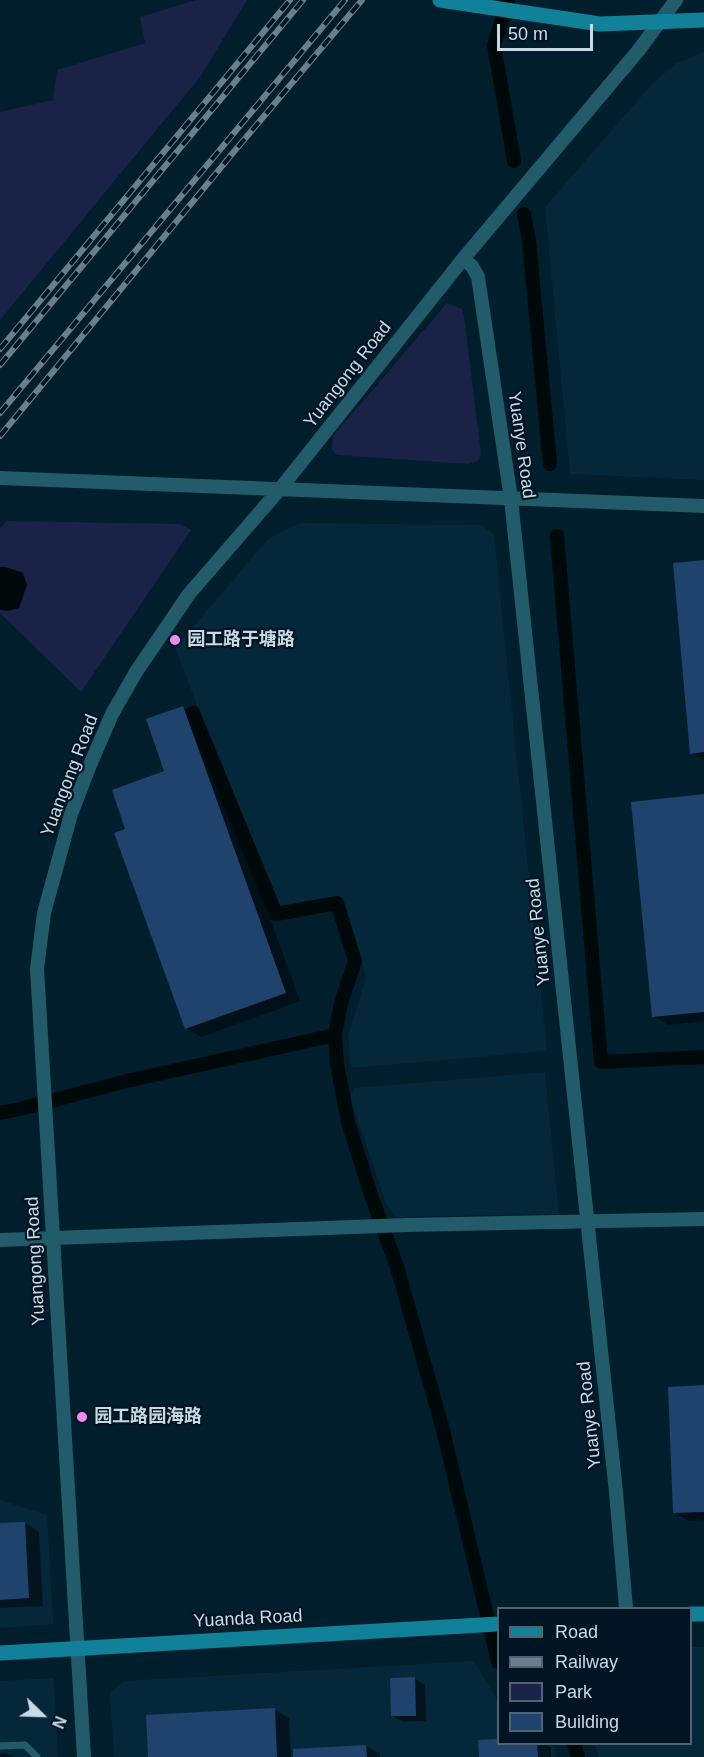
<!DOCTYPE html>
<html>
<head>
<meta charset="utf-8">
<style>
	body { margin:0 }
	#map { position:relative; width:704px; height:1757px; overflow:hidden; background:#011e2d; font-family:Helvetica,sans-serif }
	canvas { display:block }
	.legend { position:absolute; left:497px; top:1607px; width:195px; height:138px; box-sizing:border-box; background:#001423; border:2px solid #506370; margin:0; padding:8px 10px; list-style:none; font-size:18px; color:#c9dae4 }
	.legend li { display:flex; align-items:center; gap:12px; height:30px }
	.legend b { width:30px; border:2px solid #506370 }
	.north { position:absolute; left:12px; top:1685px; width:60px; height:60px; -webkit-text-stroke:4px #001423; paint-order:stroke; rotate:113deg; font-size:16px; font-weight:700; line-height:24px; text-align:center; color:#c9dae4 }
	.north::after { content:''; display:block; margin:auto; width:21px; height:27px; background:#c9dae4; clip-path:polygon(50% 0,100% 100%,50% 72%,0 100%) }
	.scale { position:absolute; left:497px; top:24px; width:96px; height:27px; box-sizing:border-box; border:3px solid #c9dae4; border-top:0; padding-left:8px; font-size:18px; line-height:21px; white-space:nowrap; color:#c9dae4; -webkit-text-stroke:4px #001423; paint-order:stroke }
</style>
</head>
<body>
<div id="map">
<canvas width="704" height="1757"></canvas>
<ul class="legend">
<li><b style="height:8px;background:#108199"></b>Road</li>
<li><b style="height:8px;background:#69808c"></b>Railway</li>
<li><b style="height:16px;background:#1a2248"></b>Park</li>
<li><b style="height:16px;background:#1f436c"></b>Building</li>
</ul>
<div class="north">N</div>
<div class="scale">50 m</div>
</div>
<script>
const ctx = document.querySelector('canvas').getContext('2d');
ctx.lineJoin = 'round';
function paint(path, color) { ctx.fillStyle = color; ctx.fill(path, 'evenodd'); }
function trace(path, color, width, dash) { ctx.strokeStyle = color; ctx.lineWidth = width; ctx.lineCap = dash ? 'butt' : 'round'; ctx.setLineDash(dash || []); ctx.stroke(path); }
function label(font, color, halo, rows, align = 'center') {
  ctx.font = font + ' Helvetica,"Noto Sans SC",sans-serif'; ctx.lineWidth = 4.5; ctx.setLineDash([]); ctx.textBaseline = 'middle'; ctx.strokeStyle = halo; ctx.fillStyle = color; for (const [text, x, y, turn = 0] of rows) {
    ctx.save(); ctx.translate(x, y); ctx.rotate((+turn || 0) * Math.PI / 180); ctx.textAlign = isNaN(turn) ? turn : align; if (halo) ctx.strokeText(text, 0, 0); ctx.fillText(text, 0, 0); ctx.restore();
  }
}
paint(new Path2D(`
	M704,52V480L570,474L545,207L652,84L675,64Z
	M300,523L482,525L494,535L547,1051L351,1068L348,1036L366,978L342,899L278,907L233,797L175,648L268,539Z
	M545,1072L559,1214L395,1217L386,1203L350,1098L354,1088Z
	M0,1500L47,1515L53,1624L0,1628Z
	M691,1647H704V1757H598L595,1744H690Z
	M474,1661L498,1701V1744H554L557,1757H114L110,1693L124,1681Z
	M54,1678L58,1757H0V1681Z`), '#04283a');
paint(new Path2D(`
	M196,0H247L200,77L0,320V112L53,100L57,70L145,43L140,17Z
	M447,303L462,309L464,316L481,454L479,460L469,464L337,455L332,450V443L334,435Z
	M7,521L179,524L191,530L81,692L0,613V528Z`), '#1a2248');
paint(new Path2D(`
	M0,567H6L23,573L27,585L19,608L9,611L0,610Z`), '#00090a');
paint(new Path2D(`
	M704,562V760L691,753Z
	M182,708L197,716L300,1001L201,1037L186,1028L127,830L166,772Z
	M704,795V1021L668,1025L654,1016Z
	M704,1386V1520L689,1521L675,1513Z
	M25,1523L39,1532L43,1606L0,1608V1524Z
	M415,1679L425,1685L426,1721L403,1722L392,1716Z
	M275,1710L289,1718L291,1757H149Z
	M498,1740V1744H545L551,1747V1757H480V1741Z
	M366,1746L380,1754V1757H310Z
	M0,1753H5L13,1757H0Z`), '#0007');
trace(new Path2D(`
	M508,0L494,45L514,161
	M524,214L529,241L550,464
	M557,536L601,1062L704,1057
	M193,713L276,914L337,903L355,961L341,1003L335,1035L337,1064L348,1122L371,1195L397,1267L442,1426L498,1662
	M0,1113L20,1109L127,1081L335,1035
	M574,1744L578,1757`), '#00090a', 14);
paint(new Path2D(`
	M704,560V752L690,754L673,563Z
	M183,706L286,993L185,1029L114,833L125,829L112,790L164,771L146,719Z
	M704,794V1012L652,1017L631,802Z
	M704,1385V1512L673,1513L668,1387Z
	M25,1522L29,1598L0,1600V1523Z
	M415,1677L416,1716H391L390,1678Z
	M275,1708L277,1757H148L146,1715Z
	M498,1739V1743H537L538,1757H479L478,1740Z
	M366,1745L367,1757H293V1749Z`), '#1f436c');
trace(new Path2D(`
	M0,1746L25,1745L37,1757`), '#225c6b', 7);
trace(new Path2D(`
	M463,259L472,266L478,277L511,499L616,1492L626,1608
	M0,478L704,506
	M0,1240L407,1225L704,1219
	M84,1757L37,969L44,913L71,814L90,765L112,714L136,672L189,594L280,489L463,259L638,51L676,0`), '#225c6b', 14);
trace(new Path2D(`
	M440,0L600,24L704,20
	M690,1614H704
	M0,1653L498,1624`), '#108199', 15);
const rail = new Path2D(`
	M0,349L290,0
	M0,365L303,0
	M0,413L345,0
	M0,436L232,154L362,0`);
trace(rail, '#69808c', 6);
trace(rail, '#001423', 4, [11]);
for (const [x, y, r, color] of [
	[175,640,6,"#f28af3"],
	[82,1417,6,"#f28af3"]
]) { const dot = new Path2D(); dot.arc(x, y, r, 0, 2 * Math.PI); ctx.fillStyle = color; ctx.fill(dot); trace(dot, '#001423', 2); }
label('18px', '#c9dae4', '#001423', [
	["Yuangong Road",348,375,-52],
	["Yuanye Road",521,445,82],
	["Yuangong Road",70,776,-69],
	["Yuanye Road",539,932,-96],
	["Yuangong Road",36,1261,-93],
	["Yuanye Road",590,1415,-96],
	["Yuanda Road",248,1619,-3]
]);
label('bold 18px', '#c9dae4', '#001423', [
	["园工路于塘路",187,640],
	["园工路园海路",94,1417]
], 'left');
</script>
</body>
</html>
